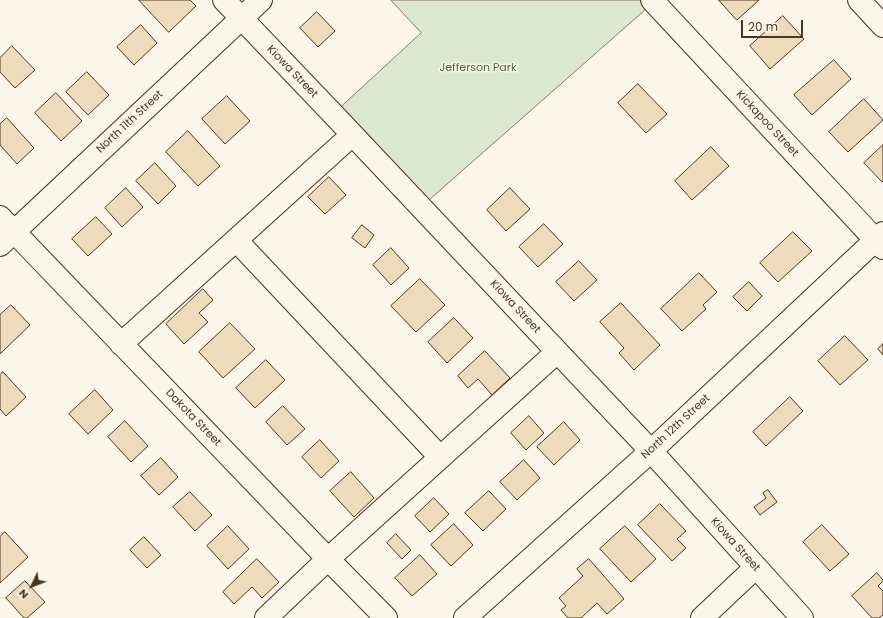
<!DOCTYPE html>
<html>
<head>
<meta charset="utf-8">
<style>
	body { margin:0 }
	#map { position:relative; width:883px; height:618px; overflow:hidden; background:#fbf6e9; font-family:Poppins,sans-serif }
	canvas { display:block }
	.north { position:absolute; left:12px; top:566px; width:40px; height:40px; -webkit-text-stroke:3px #fbf6e9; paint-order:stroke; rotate:227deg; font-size:11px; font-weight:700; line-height:16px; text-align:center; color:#4a3520 }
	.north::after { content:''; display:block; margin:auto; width:14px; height:18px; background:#4a3520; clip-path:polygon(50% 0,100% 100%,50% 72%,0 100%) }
	.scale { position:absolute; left:741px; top:20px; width:62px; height:18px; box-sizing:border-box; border:2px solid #4a3520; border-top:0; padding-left:5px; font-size:12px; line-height:14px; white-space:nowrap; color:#4a3520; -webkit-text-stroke:3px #fbf6e9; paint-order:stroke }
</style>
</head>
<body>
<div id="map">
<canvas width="883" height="618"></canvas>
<div class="north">N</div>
<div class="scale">20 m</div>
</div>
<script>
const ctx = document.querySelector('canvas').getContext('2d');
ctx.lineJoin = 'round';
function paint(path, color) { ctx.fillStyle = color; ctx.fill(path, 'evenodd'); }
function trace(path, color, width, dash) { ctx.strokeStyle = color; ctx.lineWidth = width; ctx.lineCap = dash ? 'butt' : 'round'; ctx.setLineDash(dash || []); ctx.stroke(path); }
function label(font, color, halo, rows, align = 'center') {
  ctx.font = font + ' Poppins,sans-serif'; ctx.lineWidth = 3; ctx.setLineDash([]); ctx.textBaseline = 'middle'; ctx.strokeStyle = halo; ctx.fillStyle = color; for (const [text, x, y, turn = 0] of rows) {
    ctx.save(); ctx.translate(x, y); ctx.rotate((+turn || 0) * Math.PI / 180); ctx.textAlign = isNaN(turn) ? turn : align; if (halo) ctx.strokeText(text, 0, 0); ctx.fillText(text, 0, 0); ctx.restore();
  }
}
const green = new Path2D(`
	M391,0H651L654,2L421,207L333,114L421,33Z`);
paint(green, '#dce7d0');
trace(green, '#887966', 1);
const building = new Path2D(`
	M139,0H190L196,6L169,32Z
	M719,0H759L737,20Z
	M317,12L335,31L318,47L300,28Z
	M783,16L804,39L770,69L750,46Z
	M141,25L157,43L134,65L117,47Z
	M12,46L35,70L15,88L0,72V58Z
	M834,60L851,79L812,115L794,95Z
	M87,72L109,95L88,115L66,92Z
	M638,84L667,114L646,133L618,103Z
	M56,93L82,121L61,141L35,113Z
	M227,96L250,121L225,144L202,119Z
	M864,99L883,120L848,152L829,132Z
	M7,118L34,148L17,164L0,145V124Z
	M188,131L220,166L198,186L166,152Z
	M883,145V181L882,182L864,163Z
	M711,147L729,166L692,200L675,181Z
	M155,163L176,186L158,204L136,181Z
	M329,177L346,195L325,214L308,197Z
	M126,188L143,207L122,227L105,208Z
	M510,188L530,209L506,231L487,210Z
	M96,217L112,234L88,256L72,239Z
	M544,224L563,244L538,267L519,247Z
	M362,225L374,235L365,248L352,238Z
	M793,232L812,251L778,282L760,263Z
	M391,248L409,268L391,285L373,265Z
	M579,261L597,280L574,301L556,282Z
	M699,273L717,292L703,305L706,309L682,331L661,309Z
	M420,279L445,305L416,332L391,306Z
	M749,282L762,296L747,311L733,297Z
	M203,289L213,300L199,313L208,322L184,344L166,324Z
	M621,303L660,345L634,370L619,353L624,348L600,322Z
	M11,305L30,325L0,354V315Z
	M454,318L473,338L447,363L428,342Z
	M230,323L255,349L223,378L199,352Z
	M845,336L868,360L840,385L818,361Z
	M883,344V355L878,349Z
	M485,351L510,378L492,395L478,379L468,388L458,376Z
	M266,360L285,380L255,408L236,388Z
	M3,372L26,397L6,416L0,409V375Z
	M95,390L113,410L88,434L69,414Z
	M790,397L803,411L766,446L753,432Z
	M283,406L305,429L287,445L266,422Z
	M529,416L544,433L526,450L511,433Z
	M125,421L148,446L131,462L108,437Z
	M564,422L580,440L554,465L537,447Z
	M320,440L339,461L321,478L302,457Z
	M161,458L178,477L159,495L141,476Z
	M524,460L540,478L517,500L500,482Z
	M351,472L374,498L354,517L330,491Z
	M768,490L777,502L760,515L754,507L766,498L763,493Z
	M489,491L506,509L483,531L465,513Z
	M190,492L212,515L195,531L173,507Z
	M434,498L449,514L430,532L415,516Z
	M660,504L686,531L677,539L686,548L672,561L638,525Z
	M454,524L473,545L451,566L431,545Z
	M822,525L849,554L830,571L803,542Z
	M228,526L249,549L228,569L207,546Z
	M625,526L656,559L631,582L600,549Z
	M5,532L28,557L0,583V537Z
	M396,534L411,550L402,559L387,543Z
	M144,537L161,555L147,568L130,550Z
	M420,555L437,574L412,596L395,578Z
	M257,559L279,582L262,598L252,587L234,604L223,592Z
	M589,559L624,599L607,614L597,603L581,618H568L561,610L566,606L559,598L583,576L577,569Z
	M877,573L883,580V581L878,586L883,591V615L879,618H872L852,596Z
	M25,581L45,602L27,618H24L6,598Z`);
paint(building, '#ecdcbc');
trace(building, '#4a3520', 1);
const minor = new Path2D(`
	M224,0L333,114L651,451L802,618
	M652,0L883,248
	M859,0L883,26
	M0,217L328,559L386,618
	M236,240L440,457
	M0,245L261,0
	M121,344L352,135
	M266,618L328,559L557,352
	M465,618L651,451L883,233
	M702,618L756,567`);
trace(minor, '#4a3520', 24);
trace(minor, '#fbf6e9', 22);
label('11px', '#436837', '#fbf6e9', [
	["Jefferson Park",478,68]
]);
label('11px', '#4a3520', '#fbf6e9', [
	["Kiowa Street",292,72,46],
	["North 11th Street",130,122,-43],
	["Kickapoo Street",767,124,47],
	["Kiowa Street",515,307,47],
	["Dakota Street",193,418,46],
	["North 12th Street",676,427,-43],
	["Kiowa Street",735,545,48]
]);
</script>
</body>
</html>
